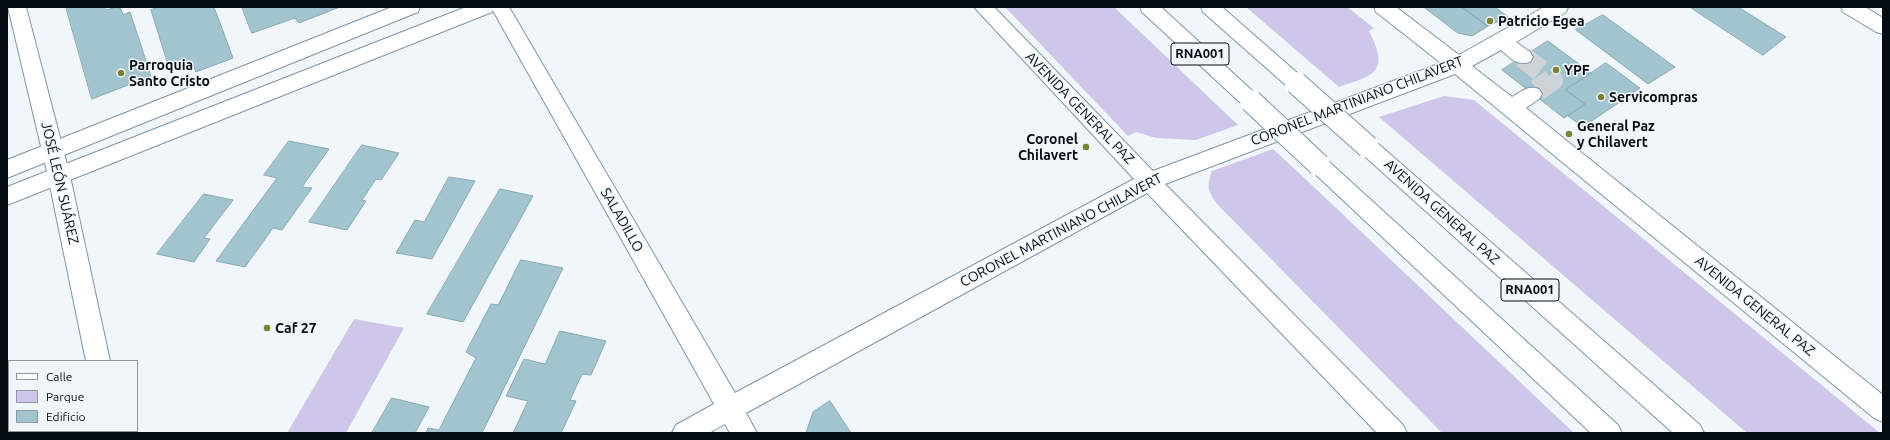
<!DOCTYPE html>
<html>
<head>
<meta charset="utf-8">
<style>
	body { margin:0 }
	#map { position:relative; width:1890px; height:440px; overflow:hidden; background:#f0f6fa; font-family:Ubuntu,sans-serif }
	canvas { display:block }
	.frame { position:absolute; inset:0; border:8px solid #050c13; pointer-events:none }
	.legend { position:absolute; left:8px; top:360px; width:130px; height:72px; box-sizing:border-box; background:#f0f6fa; border:1px solid #92989e; margin:0; padding:5px 7px; list-style:none; font-size:12px; color:#050c13 }
	.legend li { display:flex; align-items:center; gap:8px; height:20px }
	.legend b { width:20px; border:1px solid #92989e }
</style>
</head>
<body>
<div id="map">
<canvas width="1890" height="440"></canvas>
<div class="frame"></div>
<ul class="legend">
<li><b style="height:5px;background:#fff"></b>Calle</li>
<li><b style="height:11px;background:#cfc7e9"></b>Parque</li>
<li><b style="height:11px;background:#a1c4cf"></b>Edificio</li>
</ul>
</div>
<script>
const ctx = document.querySelector('canvas').getContext('2d');
ctx.lineJoin = 'round';
function paint(path, color) { ctx.fillStyle = color; ctx.fill(path, 'evenodd'); }
function trace(path, color, width, dash) { ctx.strokeStyle = color; ctx.lineWidth = width; ctx.lineCap = dash ? 'butt' : 'round'; ctx.setLineDash(dash || []); ctx.stroke(path); }
function label(font, color, halo, rows, align = 'center') {
  ctx.font = font + ' Ubuntu,sans-serif'; ctx.lineWidth = 3; ctx.setLineDash([]); ctx.textBaseline = 'middle'; ctx.strokeStyle = halo; ctx.fillStyle = color; for (const [text, x, y, turn = 0] of rows) {
    ctx.save(); ctx.translate(x, y); ctx.rotate((+turn || 0) * Math.PI / 180); ctx.textAlign = isNaN(turn) ? turn : align; if (halo) ctx.strokeText(text, 0, 0); ctx.fillText(text, 0, 0); ctx.restore();
  }
}
paint(new Path2D(`
	M1005,7H1114L1238,125L1196,140L1156,138L1136,132L1128,136Z
	M1246,7H1347L1374,28L1369,31C1390,72 1375,75 1339,87Z
	M1444,96L1474,100L1880,433H1747L1379,117Z
	M1273,149L1298,172L1574,433H1442L1218,205C1208,192 1206,187 1212,171Z
	M354,319L404,328L346,433H287Z`), '#cfc7e9');
const building = new Path2D(`
	M66,7H105L106,10L117,7L121,9L123,15L130,12L151,76L92,99Z
	M160,7H214L233,58L196,72L192,62L170,71L151,10Z
	M242,7H340L299,23L295,18L252,33Z
	M1424,7H1462L1488,26L1472,36L1458,33Z
	M1462,7H1495L1508,17L1488,26Z
	M1690,7H1738L1786,37L1763,55Z
	M1603,15L1675,67L1648,84L1576,30Z
	M1548,41L1591,73L1565,90L1585,104L1564,118L1502,70Z
	M1606,63L1640,88L1583,127L1568,116L1585,104L1566,90Z
	M289,141L329,149L302,187L312,188L282,230L273,228L245,267L216,261L277,178L264,175Z
	M362,145L399,153L381,180L376,179L362,200L366,201L347,230L309,222Z
	M449,177L475,181L432,259L396,253L415,220L424,222Z
	M500,189L533,196L463,322L427,314Z
	M204,194L233,200L204,238L210,239L194,262L157,254Z
	M521,260L563,268L482,433H426L428,428L439,430L476,358L466,352L491,304L498,305Z
	M560,331L606,341L591,375L582,374L570,400L576,401L561,433H513L528,401L506,396L524,359L545,364Z
	M392,398L429,407L415,433H372Z
	M830,401L851,433H806L813,412Z`);
paint(building, '#a1c4cf');
trace(building, '#88aab4', 1);
trace(new Path2D(`
	M1523,57L1552,80L1532,94`), '#cdd3d7', 22, [22, 11]);
const minor = new Path2D(`
	M8,7H26L70,176L110,361H86L48,176Z
	M491,7H509L735,393L1134,179L974,7H994L1153,171L1441,63L1376,12L1374,7H1396L1459,55L1544,7H1568L1566,12L1516,42L1530,52L1533,57L1530,62C1517,66 1510,58 1501,50L1472,66L1512,97C1522,91 1528,85 1539,89L1542,94L1539,99L1526,108L1883,395V422L1874,418L1455,74L1165,184L1403,425L1407,433H1377L1147,193L746,413L757,433H730L725,424L709,433H672L676,425L714,404Z
	M1841,7H1865L1883,18V34L1876,32L1843,12Z
	M99,431H125V433H99Z`);
const major = new Path2D(`
	M392,7H420L418,12L7,178V160Z
	M466,7H494L492,12L7,205V187Z`);
const highway = new Path2D(`
	M1140,7H1161L1258,96L1261,101L1258,106L1251,109L1244,106L1142,12Z
	M1201,7H1222L1303,78L1306,83L1303,88L1296,91L1289,88L1203,12Z
	M1368,139L1375,141L1700,425L1704,433H1673L1361,153L1358,147L1361,141Z
	M1319,157L1326,159L1618,425L1622,433H1591L1312,171L1308,165L1312,159Z`);
trace(minor, '#7d95a9', 2);
trace(major, '#7d95a9', 2);
trace(highway, '#7d95a9', 2);
paint(minor, '#fff');
paint(major, '#fff');
paint(highway, '#fff');
const highwayBridge = new Path2D(`
	M1296,83L1368,147
	M1251,101L1319,165`);
trace(highwayBridge, '#7d95a9', 24, []);
trace(highwayBridge, '#fff', 22);
for (const [x, y, r, color] of [
	[1490,21,4,"#7d842f"],
	[1556,70,4,"#7d842f"],
	[121,73,4,"#7d842f"],
	[1601,97,4,"#7d842f"],
	[1569,134,4,"#7d842f"],
	[1086,147,4,"#7d842f"],
	[267,328,4,"#7d842f"]
]) { const dot = new Path2D(); dot.arc(x, y, r, 0, 2 * Math.PI); ctx.fillStyle = color; ctx.fill(dot); trace(dot, '#f0f6fa', 1.5); }
for (const [x, y, w] of [
	[1200,54,58],
	[1530,290,58]
]) { const box = new Path2D(); box.roundRect(x - w / 2, y - 11, w, 22, 3); ctx.fillStyle = '#f0f6fa'; ctx.fill(box); trace(box, '#050c13', 1); }
label('bold 13px', '#050c13', null, [
	["RNA001",1200,54],
	["RNA001",1530,290]
]);
label('bold 14px', '#050c13', '#f0f6fa', [
	["Patricio Egea",1498,21],
	["Parroquia",129,65],
	["Santo Cristo",129,81],
	["YPF",1564,70],
	["Servicompras",1609,97],
	["General Paz",1577,126],
	["y Chilavert",1577,142],
	["Coronel",1078,139,"right"],
	["Chilavert",1078,155,"right"],
	["Caf 27",275,328]
], 'left');
label('14px', '#050c13', '#f0f6fa', [
	["CORONEL MARTINIANO CHILAVERT",1357,101,-21],
	["AVENIDA GENERAL PAZ",1080,108,46],
	["JOSÉ LEÓN SUÁREZ",60,183,77],
	["AVENIDA GENERAL PAZ",1442,212,42],
	["SALADILLO",622,220,60],
	["CORONEL MARTINIANO CHILAVERT",1061,230,-28],
	["AVENIDA GENERAL PAZ",1755,306,39]
]);
</script>
</body>
</html>
